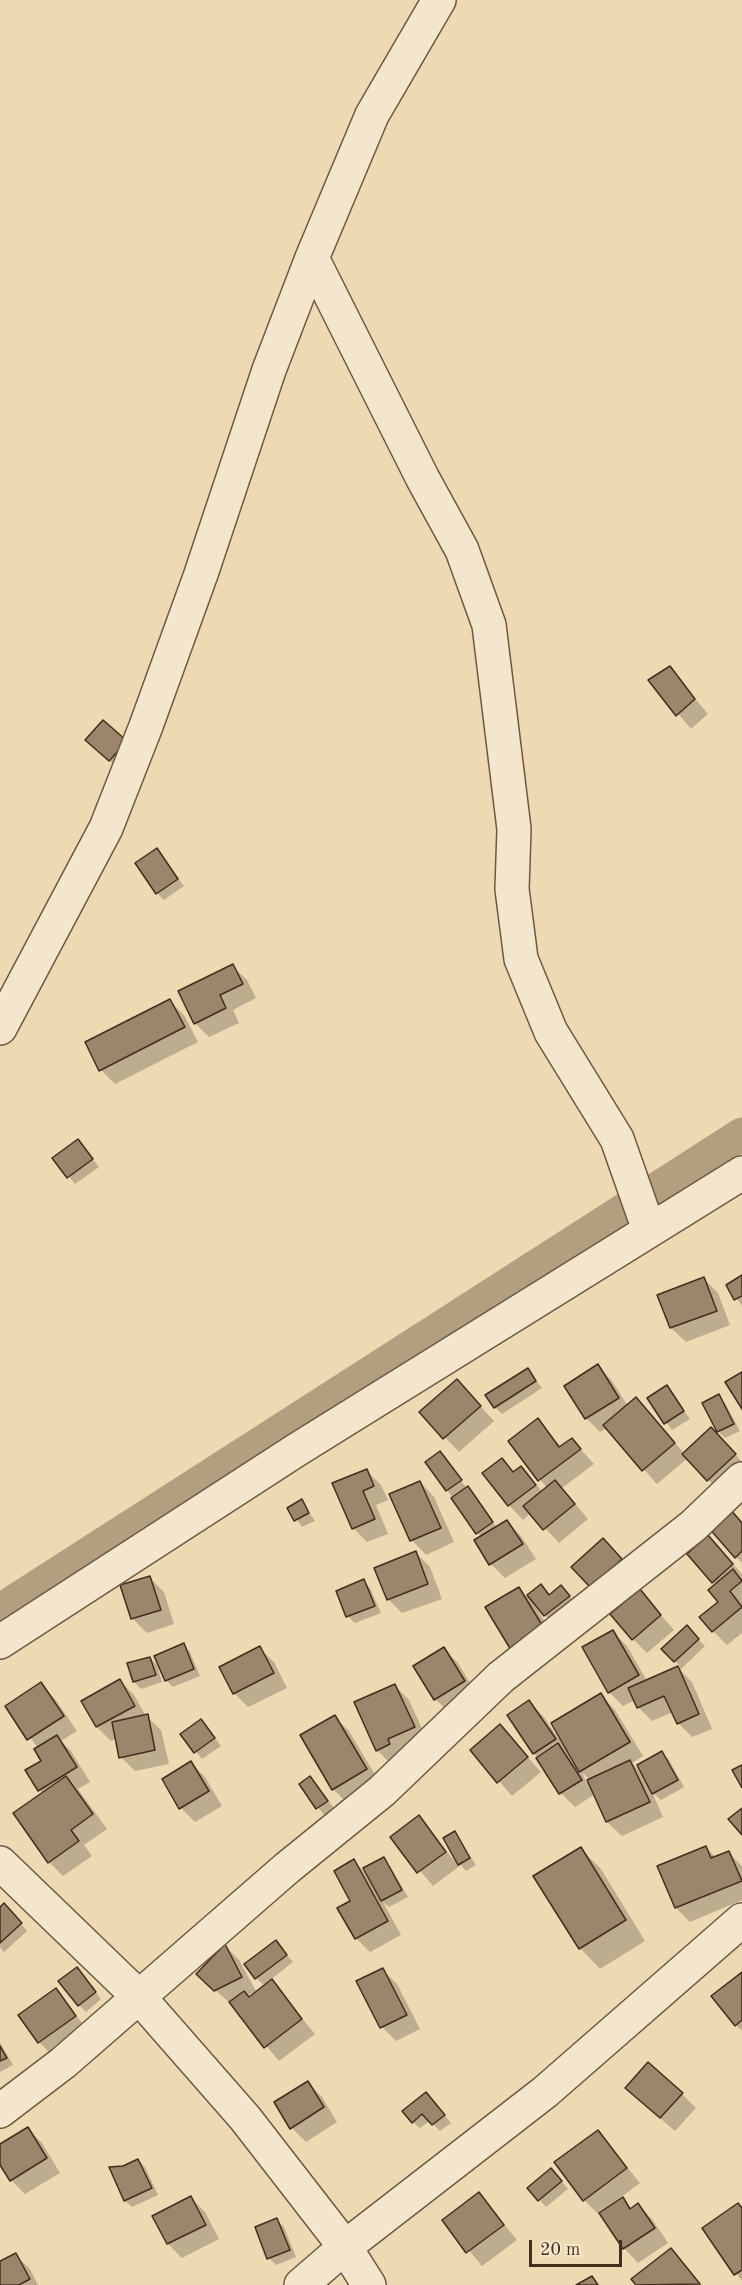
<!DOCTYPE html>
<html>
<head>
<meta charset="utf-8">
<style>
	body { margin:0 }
	#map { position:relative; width:742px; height:2285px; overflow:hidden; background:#edd9b2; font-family:"Old Standard TT",serif }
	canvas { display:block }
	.scale { position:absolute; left:529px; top:2240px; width:93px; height:27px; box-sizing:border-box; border:3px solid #432d1f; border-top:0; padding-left:8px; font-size:18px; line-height:21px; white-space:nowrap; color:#432d1f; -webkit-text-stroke:4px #f3e6cd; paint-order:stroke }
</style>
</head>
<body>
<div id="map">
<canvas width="742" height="2285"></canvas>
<div class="scale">20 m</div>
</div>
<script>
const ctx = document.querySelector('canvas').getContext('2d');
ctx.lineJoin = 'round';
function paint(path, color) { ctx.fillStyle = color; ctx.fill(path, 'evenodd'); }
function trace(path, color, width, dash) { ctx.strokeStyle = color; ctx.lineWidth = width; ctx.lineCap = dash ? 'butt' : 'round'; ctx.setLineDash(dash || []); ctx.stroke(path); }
paint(new Path2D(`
	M669,668L708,714L691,729L651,681Z
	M126,742L117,767L94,747Z
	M157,850L184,886L164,900L157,893Z
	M232,966L247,980L256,998L233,1010L239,1023L209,1037L195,1023Z
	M170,1001L184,1015L198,1042L115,1084L101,1070Z
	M78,1141L99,1167L75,1184L54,1158Z
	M742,1277V1306L728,1285Z
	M704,1279L718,1293L730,1325L686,1342L671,1328L659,1295Z
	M598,1366L612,1381L628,1406L636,1399L684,1453L725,1443L742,1462V1476L722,1494L688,1458L657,1484L607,1428L600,1432L586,1418Z
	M527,1370L542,1388L502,1414L495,1407Z
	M457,1381L494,1421L459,1452L421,1412Z
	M666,1387L690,1419L672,1430L649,1398Z
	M718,1396L725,1403L740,1431L725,1438L718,1431L704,1404Z
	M538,1420L561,1447L572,1440L594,1464L562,1488L588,1519L559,1543L531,1513L523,1520L509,1505L502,1460L514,1473L521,1468L543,1492L547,1488L510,1441Z
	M440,1453L497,1528L507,1522L521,1536L536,1559L505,1578L491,1564L481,1537L427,1462Z
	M367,1471L381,1485L388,1500L376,1505L388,1534L367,1542L353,1528Z
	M420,1482L434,1497L454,1542L426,1555L412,1540L391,1495Z
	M301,1501L315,1521L302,1527L289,1508Z
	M742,1523V1563L736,1557Z
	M708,1537L742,1574V1633L727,1645L713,1631L720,1602L716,1585L689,1554Z
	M416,1553L430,1567L442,1599L402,1613L388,1599Z
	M149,1577L164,1592L174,1624L147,1633L132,1618Z
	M363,1581L370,1588L381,1613L355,1623L348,1616Z
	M540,1586L550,1596L568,1594L575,1603L552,1622L534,1604L561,1649L529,1669L519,1589L527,1597Z
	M640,1591L674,1630L647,1653L633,1639Z
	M687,1628L705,1646L680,1670L692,1682L712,1729L692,1737L678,1723L673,1712L652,1721L638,1707L635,1700L623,1706L609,1692L613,1632L627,1646L647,1681L681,1667L663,1649Z
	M184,1645L190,1652L200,1676L173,1687L166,1680Z
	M259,1648L274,1662L287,1688L248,1707L234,1693Z
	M444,1649L458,1663L478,1696L450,1713L435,1699L415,1666Z
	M150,1658L157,1665L162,1682L141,1689L134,1682L129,1664Z
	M120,1681L134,1695L146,1716L161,1730L169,1764L135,1771L121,1757L117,1738L111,1741L97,1727Z
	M41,1684L55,1699L77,1731L61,1741L71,1751L90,1782L78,1789L107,1829L84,1845L92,1856L63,1876L49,1862L43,1794L27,1771L43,1761L38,1748L7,1706Z
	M395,1686L409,1700L428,1742L391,1764L377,1750Z
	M601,1695L615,1710L643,1756L632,1763L642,1773L662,1753L669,1760L684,1787L661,1800L652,1792L663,1817L622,1836L607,1822L595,1794L575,1807L561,1793L534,1753L529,1702L543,1716L559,1739ZM582,1772L590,1780L586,1782Z
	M335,1717L349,1731L380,1783L347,1803L333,1789Z
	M500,1726L541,1772L512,1796L472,1750Z
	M208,1728L221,1746L202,1759L182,1734Z
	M191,1763L205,1777L222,1806L195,1822L181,1808Z
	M310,1778L334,1808L324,1815L301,1785Z
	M419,1817L457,1864L455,1833L476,1865L466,1871L461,1865L433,1886L392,1837Z
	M706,1847L716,1858L729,1853L742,1866V1900L690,1922L676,1908Z
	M581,1849L601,1869L645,1941L600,1969L580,1948Z
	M383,1859L390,1866L408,1897L389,1907L383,1902L401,1935L370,1952L356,1938L354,1861L367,1875Z
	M0,1909L11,1912L27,1931L4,1952L0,1947Z
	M276,1942L293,1962L270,1980L315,2034L279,2061L231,2004L213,1988L225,1946L239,1960L256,1991L247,1996L249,1998L265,1986L256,1978Z
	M383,1970L397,1984L420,2029L396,2041L382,2027L358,1982Z
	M742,1974V2031L736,2025Z
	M83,1976L101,1999L86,2012L79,2005Z
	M55,1990L89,2031L53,2056L39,2042Z
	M0,2043L13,2065L0,2072Z
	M308,2083L322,2097L337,2122L306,2142L292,2128L276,2103Z
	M682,2094L696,2108L675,2131L641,2102Z
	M433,2101L451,2123L440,2131L430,2121L420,2128L413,2122Z
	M28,2129L42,2143L60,2173L25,2194L11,2180L0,2162V2146Z
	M598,2132L640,2183L621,2197L632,2209L638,2205L652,2219L668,2243L638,2263L624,2248L600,2212L598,2214L584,2200Z
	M138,2160L145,2167L158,2195L132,2207L125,2201L111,2169L123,2167Z
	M558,2177L568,2189L546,2207L529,2188Z
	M479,2194L517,2240L482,2266L444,2221Z
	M191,2198L205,2212L219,2239L182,2258L168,2244Z
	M742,2208V2281L704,2228Z
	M277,2220L284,2227L296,2257L276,2265L269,2258Z
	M671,2250L702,2285H638L633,2279Z
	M15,2255L30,2269L38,2285H0V2263Z`), '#0003');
trace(new Path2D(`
	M0,1610L742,1134`), '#b39f80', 33);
const building = new Path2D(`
	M670,666L695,699L676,716L648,680Z
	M103,720L127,741L109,761L85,740Z
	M157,848L178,879L156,894L135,863Z
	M233,964L243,984L220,995L226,1008L194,1024L178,991Z
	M170,999L185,1027L99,1071L85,1042Z
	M78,1139L93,1159L67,1178L52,1158Z
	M742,1275V1296L734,1300L726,1285Z
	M704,1277L717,1311L670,1328L657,1295Z
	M598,1364L619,1398L585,1419L564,1386Z
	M528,1368L536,1381L494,1408L485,1395Z
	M742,1372V1409L725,1382Z
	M457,1379L481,1406L443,1439L419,1412Z
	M667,1385L684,1411L664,1424L647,1398Z
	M719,1394L734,1424L717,1432L702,1403Z
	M636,1397L675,1443L642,1471L603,1425Z
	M538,1418L559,1447L572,1438L581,1449L538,1481L508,1441Z
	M711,1427L736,1454L707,1481L682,1454Z
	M440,1451L462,1480L446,1491L425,1462Z
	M502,1458L513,1472L521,1466L536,1485L508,1506L482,1473Z
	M367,1469L374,1486L363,1491L375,1519L352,1529L332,1483Z
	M555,1480L575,1504L543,1530L523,1506Z
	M420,1481L441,1528L410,1541L389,1494Z
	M468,1486L493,1522L476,1534L451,1498Z
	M302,1499L309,1513L294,1521L287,1508Z
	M730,1509L742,1523V1551L735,1558L708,1527Z
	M507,1520L523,1544L489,1565L474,1540Z
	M708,1535L733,1564L712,1583L687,1554Z
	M603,1538L622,1559L591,1588L571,1567Z
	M416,1551L428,1584L387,1600L374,1568Z
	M733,1569L742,1581L730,1591L742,1607L712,1632L699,1617L718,1602L708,1590Z
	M150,1576L161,1610L131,1619L120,1585Z
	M364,1579L375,1606L346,1617L336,1591Z
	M541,1584L549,1595L561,1585L570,1596L544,1616L527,1595Z
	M519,1587L548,1635L514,1655L485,1607Z
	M640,1589L661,1615L632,1640L610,1614Z
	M687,1625L699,1639L674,1662L661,1649Z
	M613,1630L639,1675L608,1693L582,1647Z
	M184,1643L194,1669L165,1681L154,1656Z
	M260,1646L274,1673L233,1694L219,1667Z
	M444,1647L465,1681L434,1700L413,1666Z
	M150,1657L156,1675L133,1682L127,1663Z
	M678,1666L699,1714L677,1724L664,1696L637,1708L628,1688Z
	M120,1679L135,1706L96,1727L81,1701Z
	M41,1682L64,1716L27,1740L5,1706Z
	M395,1684L415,1727L388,1739L390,1744L376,1751L354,1702Z
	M601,1693L630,1742L579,1772L551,1723Z
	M529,1700L556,1739L533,1754L507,1715Z
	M148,1714L155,1750L119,1758L112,1722Z
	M335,1715L367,1769L332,1790L300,1735Z
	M201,1719L215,1738L194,1753L180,1734Z
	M500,1724L528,1757L497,1783L470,1750Z
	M57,1735L77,1767L38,1791L25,1770L41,1761L34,1749Z
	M558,1743L582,1780L559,1794L536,1758Z
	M662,1751L678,1780L652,1794L637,1765Z
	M630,1760L650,1802L606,1822L587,1780Z
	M191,1761L209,1791L179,1809L162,1779Z
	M742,1765V1788L732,1770Z
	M66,1776L93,1814L71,1830L79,1841L48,1863L13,1813Z
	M310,1776L328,1801L316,1809L299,1784Z
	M742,1808V1835L728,1819Z
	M419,1815L446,1852L417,1873L390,1837Z
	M455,1831L470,1858L458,1865L443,1838Z
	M706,1846L711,1858L729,1851L742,1881L675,1908L657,1866Z
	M581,1847L626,1920L579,1949L533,1876Z
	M384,1857L402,1890L381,1901L363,1868Z
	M354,1859L388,1921L355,1939L337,1908L350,1901L334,1871Z
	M4,1903L22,1923L0,1943V1907Z
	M276,1940L287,1955L255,1979L244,1964Z
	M225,1944L242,1977L214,1991L196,1974Z
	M77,1967L96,1992L78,2006L58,1981Z
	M383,1968L407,2015L380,2028L356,1981Z
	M742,1972V2020L735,2026L711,1996Z
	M272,1979L302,2019L264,2048L229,2002L244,1991L249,1997Z
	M56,1988L76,2016L38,2043L18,2015Z
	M0,2046L7,2058L0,2061Z
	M648,2062L683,2093L660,2118L625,2088Z
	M308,2081L324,2107L290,2129L274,2102Z
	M426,2092L445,2115L432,2125L422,2114L412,2123L402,2111Z
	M28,2127L47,2158L10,2181L0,2165V2144Z
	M598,2130L627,2168L583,2201L554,2162Z
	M138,2159L152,2188L124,2201L109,2167L123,2166Z
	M551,2168L562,2181L538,2201L527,2188Z
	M479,2192L504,2225L466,2253L442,2220Z
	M191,2196L206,2225L167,2244L152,2216Z
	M623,2197L630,2209L638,2203L655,2228L623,2249L599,2213Z
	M738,2203L742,2208V2270L734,2275L702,2228Z
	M277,2218L290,2250L267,2259L255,2227Z
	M671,2248L700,2284L636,2285L631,2279Z
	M16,2253L30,2279L19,2285H0V2261Z
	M592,2276L598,2285H576Z`);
paint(building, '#9b866b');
trace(building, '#432d1f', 1.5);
const minor = new Path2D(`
	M312,258L423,479L462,550L489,625L514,829L512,889L521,959L551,1032L617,1139L649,1230
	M0,1028L106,828L146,726L201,574L269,370L312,258L372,115L439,0
	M0,1642L298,1449L742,1173
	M0,1863L139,1997L245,2118L345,2247L369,2285
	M0,2111L63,2063L287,1868L382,1791L501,1677L693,1526L742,1479
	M301,2285L345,2247L545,2092L742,1920`);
trace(minor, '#6e5844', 36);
trace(minor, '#f3e6cd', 33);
</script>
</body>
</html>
